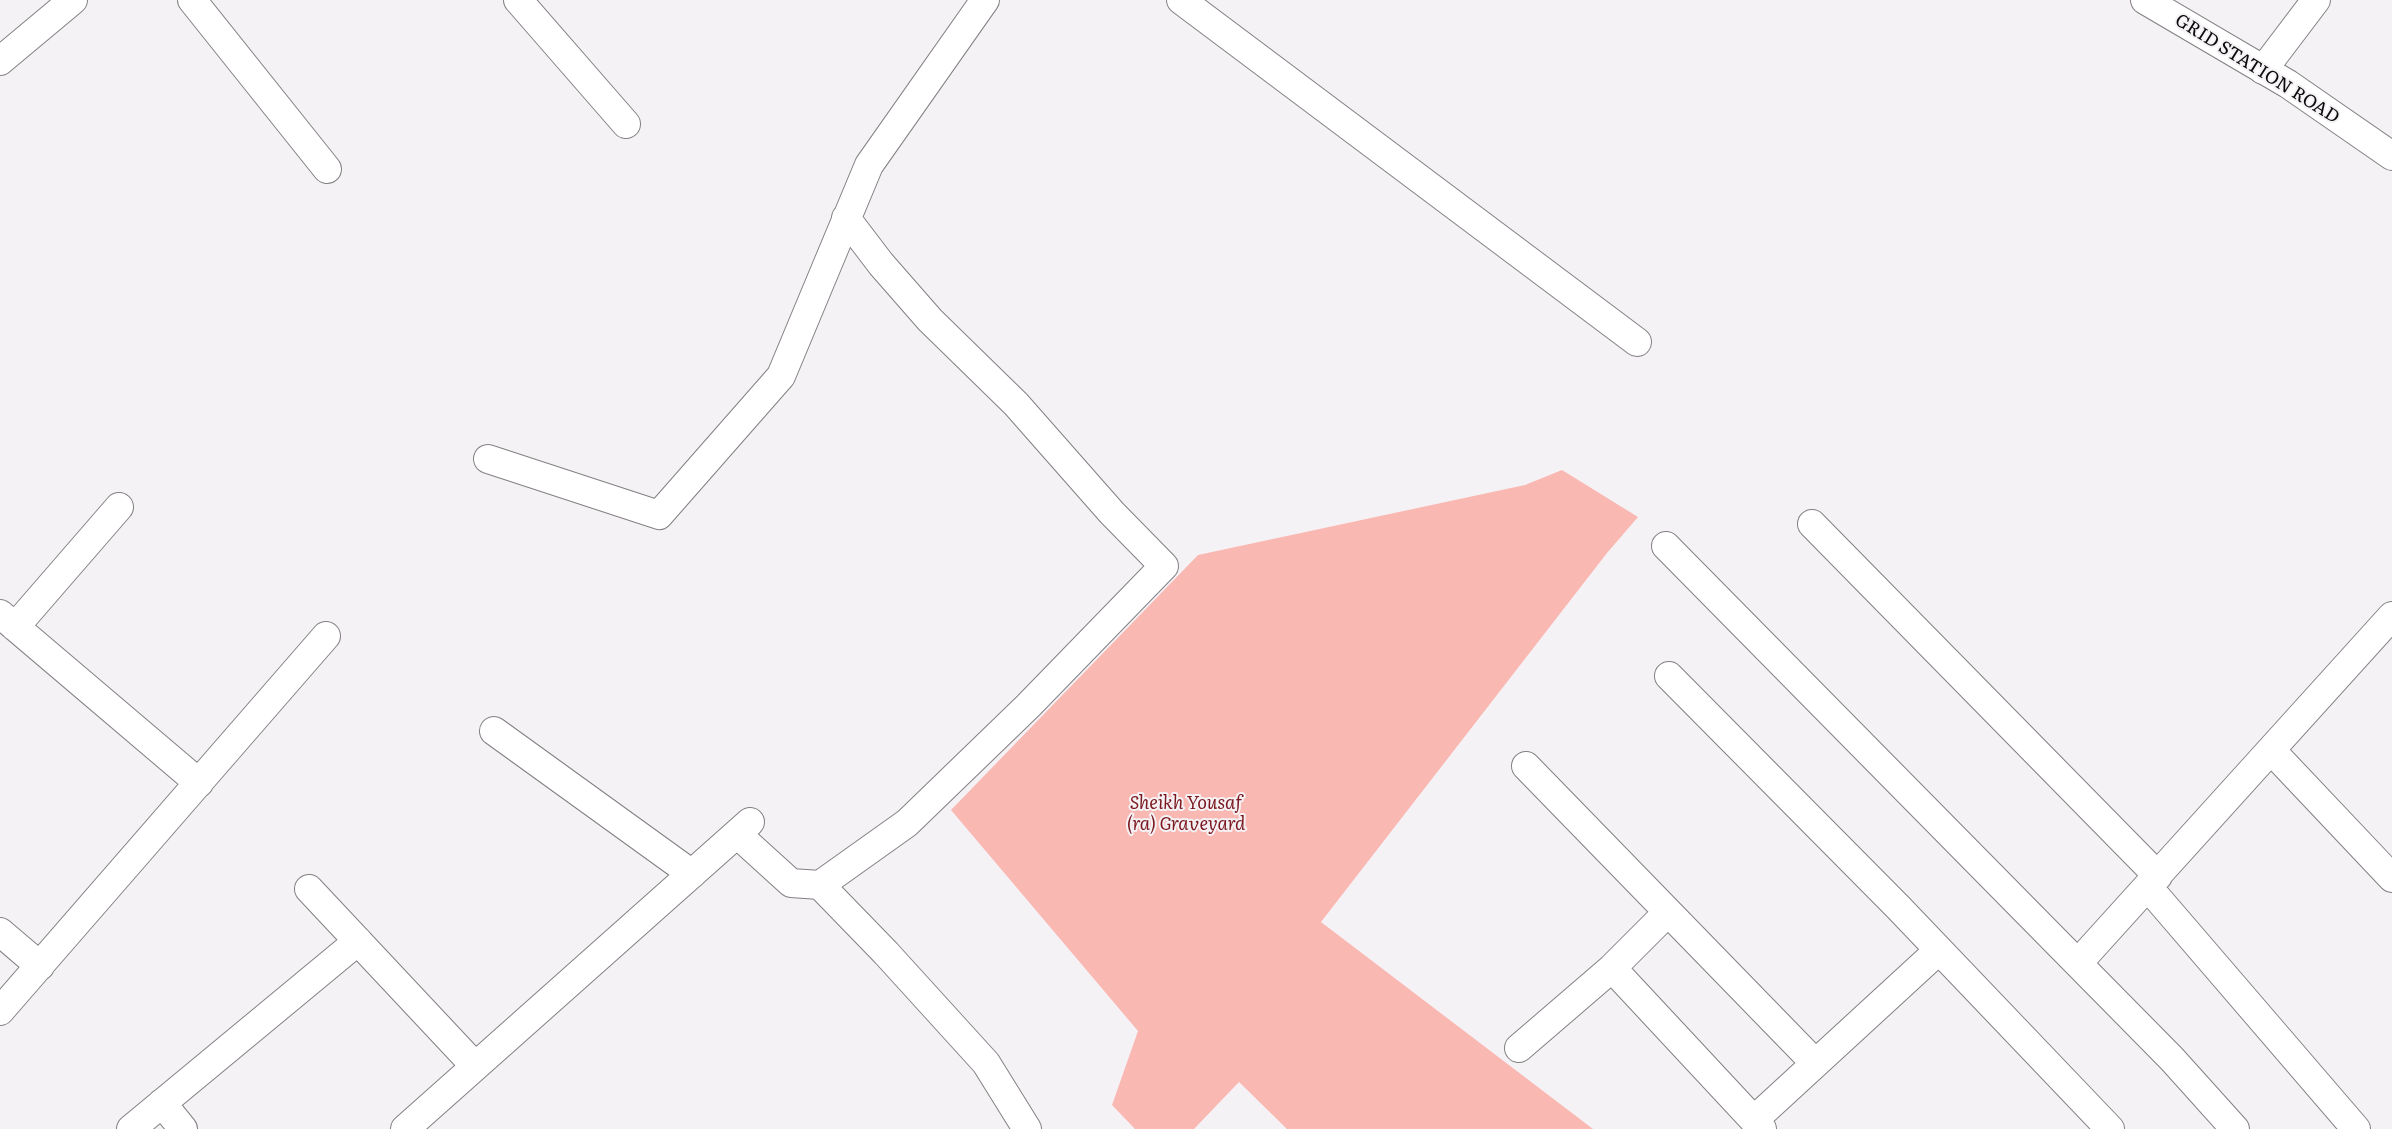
<!DOCTYPE html>
<html>
<head>
<meta charset="utf-8">
<style>
	body { margin:0 }
	canvas { display:block; background:#f5f2f6 }
</style>
</head>
<body>
<canvas width="2392" height="1129"></canvas>
<script>
const ctx = document.querySelector('canvas').getContext('2d');
ctx.lineJoin = 'round';
function paint(path, color) { ctx.fillStyle = color; ctx.fill(path, 'evenodd'); }
function trace(path, color, width, dash) { ctx.strokeStyle = color; ctx.lineWidth = width; ctx.lineCap = dash ? 'butt' : 'round'; ctx.setLineDash(dash || []); ctx.stroke(path); }
function label(font, color, halo, rows, align = 'center') {
  ctx.font = font + ' Literata,serif'; ctx.lineWidth = 4; ctx.setLineDash([]); ctx.textBaseline = 'middle'; ctx.strokeStyle = halo; ctx.fillStyle = color; for (const [text, x, y, turn = 0] of rows) {
    ctx.save(); ctx.translate(x, y); ctx.rotate((+turn || 0) * Math.PI / 180); ctx.textAlign = isNaN(turn) ? turn : align; if (halo) ctx.strokeText(text, 0, 0); ctx.fillText(text, 0, 0); ctx.restore();
  }
}
paint(new Path2D(`
	M1562,470L1638,517L1607,553L1321,922L1593,1129H1287L1239,1082L1194,1129H1135L1112,1105L1138,1031L951,810L1198,555L1525,485Z`), '#fab8b3');
const street = new Path2D(`
	M192,0L327,169
	M518,0L626,124
	M1181,0L1637,342
	M0,61L73,0
	M2263,70L2316,0
	M488,459L659,515L781,376L869,165L985,0
	M1812,524L2158,876
	M1666,546L2172,1059L2235,1129
	M0,614L199,783
	M15,627L119,507
	M1669,676L1898,907L2110,1129
	M494,731L692,874
	M2271,750L2392,878
	M1526,766L1815,1063
	M737,834L791,883L820,885L907,823L1028,706L1164,566L1112,513L1016,404L930,320L881,264L846,218
	M820,885L886,953L986,1063L1027,1129
	M2148,887L2356,1129
	M309,889L475,1066
	M0,932L40,966
	M2078,963L2392,616
	M1612,968L1762,1129
	M0,1011L326,636
	M1519,1048L1612,968L1668,912
	M162,1103L183,1129
	M1754,1120L1939,950
	M131,1129L358,941
	M405,1129L750,822`);
const secondary = new Path2D(`
	M2145,0L2288,84L2392,156`);
trace(street, '#838083', 30);
trace(secondary, '#838083', 30);
trace(street, '#fff', 28);
trace(secondary, '#fff', 28);
label('18px', '#0c0b0c', '#f5f2f6', [
	["GRID STATION ROAD",2257,69,32]
]);
label('italic 18px', '#7a181d', '#f5f2f6', [
	["Sheikh Yousaf",1186,804],
	["(ra) Graveyard",1186,825]
]);
</script>
</body>
</html>
